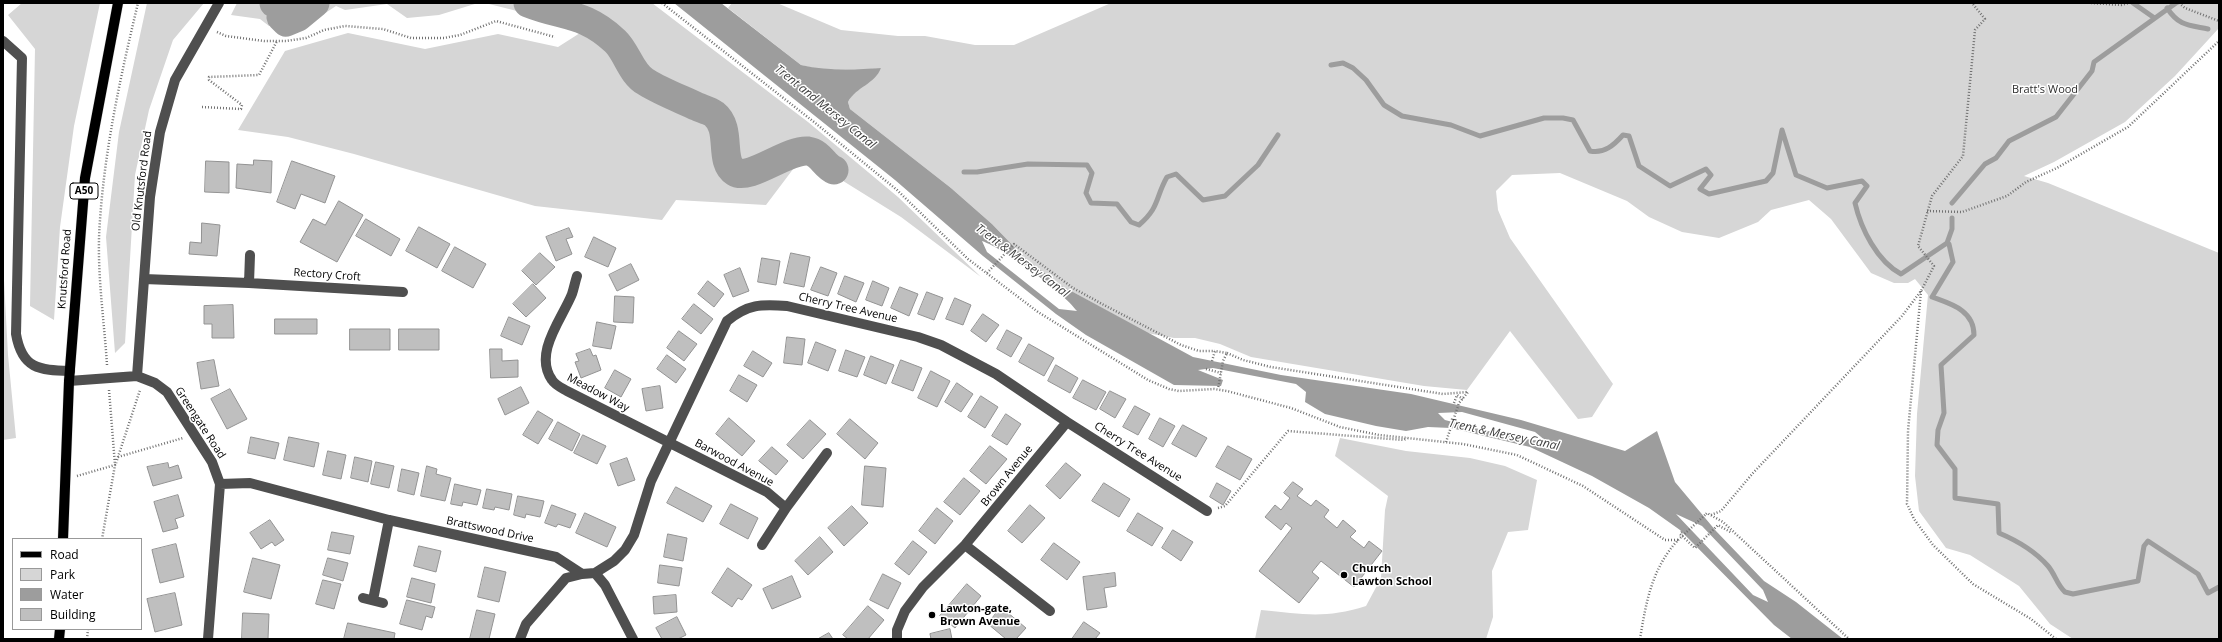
<!DOCTYPE html>
<html>
<head>
<meta charset="utf-8">
<style>
	body { margin:0 }
	#map { position:relative; width:2222px; height:642px; overflow:hidden; background:#fff; font-family:"Open Sans",sans-serif }
	canvas { display:block }
	.frame { position:absolute; inset:0; border:4px solid #000; pointer-events:none }
	.legend { position:absolute; left:12px; top:538px; width:130px; height:92px; box-sizing:border-box; background:#fff; border:1px solid #999; margin:0; padding:5px 7px; list-style:none; font-size:12px; color:#000 }
	.legend li { display:flex; align-items:center; gap:8px; height:20px }
	.legend b { width:20px; border:1px solid #999 }
</style>
</head>
<body>
<div id="map">
<canvas width="2222" height="642"></canvas>
<div class="frame"></div>
<ul class="legend">
<li><b style="height:5px;background:#000"></b>Road</li>
<li><b style="height:11px;background:#d6d6d6"></b>Park</li>
<li><b style="height:11px;background:#9d9d9d"></b>Water</li>
<li><b style="height:11px;background:#bfbfbf"></b>Building</li>
</ul>
</div>
<script>
const ctx = document.querySelector('canvas').getContext('2d');
ctx.lineJoin = 'round';
function paint(path, color) { ctx.fillStyle = color; ctx.fill(path, 'evenodd'); }
function trace(path, color, width, dash) { ctx.strokeStyle = color; ctx.lineWidth = width; ctx.lineCap = dash ? 'butt' : 'round'; ctx.setLineDash(dash || []); ctx.stroke(path); }
function label(font, color, halo, rows, align = 'center') {
  ctx.font = font + ' "Open Sans",sans-serif'; ctx.lineWidth = 3; ctx.setLineDash([]); ctx.textBaseline = 'middle'; ctx.strokeStyle = halo; ctx.fillStyle = color; for (const [text, x, y, turn = 0] of rows) {
    ctx.save(); ctx.translate(x, y); ctx.rotate((+turn || 0) * Math.PI / 180); ctx.textAlign = isNaN(turn) ? turn : align; if (halo) ctx.strokeText(text, 0, 0); ctx.fillText(text, 0, 0); ctx.restore();
  }
}
paint(new Path2D(`
	M22,3H100L74,126L60,227L54,320L30,306L35,49L8,15Z
	M147,3H204L173,40L149,110L135,175L125,343L115,353L106,237L119,132Z
	M237,3H478L439,15L407,18L387,4L345,10L336,6L307,25L297,26H269L260,19L231,15Z
	M485,3H652L808,122L898,197L981,277L901,217L803,156L766,205L676,200L662,220L535,206L354,154L288,137L238,130L285,51L348,33L425,49L498,34L558,47L580,33L537,16Z
	M732,3H777L841,30L898,36H925L975,45H1014L1111,3H2219V28L2175,76L2125,122L2054,162L2024,176L2048,183L2219,253V639H2073L2050,624L2019,586L1970,555L1946,548L1919,511L1915,476L1917,414L1928,295L1915,279L1908,283H1894L1871,273L1831,219L1809,200L1771,210L1758,222L1719,238L1682,232L1649,217L1627,201L1560,173L1512,175L1496,191L1498,210L1510,238L1613,384L1592,417L1578,419L1510,331L1467,390L1424,386L1251,357L1220,344L1195,338H1174L1147,333L1062,286L1024,257L992,224L951,188L850,109L848,102C856,87 870,84 881,68L860,70L817,69L801,65L728,8Z
	M3,261L8,355L16,438L3,440Z
	M1340,438L1406,451L1470,458L1505,466L1537,480L1528,530L1508,532L1492,571L1493,617L1486,639H1255L1261,610C1303,614 1325,619 1366,606L1381,578L1385,510L1388,496L1335,456Z`), '#d6d6d6');
paint(new Path2D(`
	M674,3H721L801,65C827,71 854,70 881,68C875,84 856,87 848,102L850,109L951,188L992,224L1024,257L1062,286L1193,357L1281,375L1411,394L1521,420L1625,451L1657,431L1675,482L1716,531L1764,581L1796,602L1843,639H1792L1774,625L1680,530L1649,508L1592,476L1530,447L1451,428L1428,427L1406,431L1376,426L1325,414L1305,402L1306,392L1296,384L1213,368L1198,370L1223,380L1221,386L1174,385L1086,335L1056,314L983,256L895,180ZM982,241C1005,249 1063,292 1077,311L1059,309L987,252ZM1462,412L1535,432L1546,441L1531,440L1479,429L1445,420L1438,413ZM1676,514L1702,526L1763,590L1768,602L1753,595Z`), '#9d9d9d');
trace(new Path2D(`
	M2133,3L2153,17
	M2167,8C2179,26 2188,25 2208,29
	M1331,65L1343,63L1353,68L1366,80L1384,105L1402,116L1451,125L1480,136L1544,118H1563L1573,120L1590,151C1604,154 1614,145 1623,135L1629,136L1639,166L1670,186L1706,169L1711,175L1700,189L1709,194L1766,181L1773,173L1782,130L1796,175L1827,188L1862,181L1867,186L1855,203C1861,229 1877,261 1901,274L1947,243L1949,244L1953,262L1932,297C1951,304 1974,310 1974,335L1941,365L1944,413L1938,430L1937,445L1955,469V498L1998,504L1999,533C2018,541 2034,550 2048,566C2055,574 2057,585 2065,592L2073,594L2138,581L2144,546L2148,541L2198,574L2208,593L2219,587
	M964,172H977L1028,164L1087,165L1092,173L1086,193L1091,203L1117,204L1131,222L1139,225C1160,207 1155,198 1167,177L1176,174L1203,200L1225,196L1258,165L1278,135
	M1952,203L1985,164L1996,158L2009,141L2056,117L2092,71L2094,62L2176,3
	M1947,243L1952,229V218`), '#9d9d9d', 5);
trace(new Path2D(`
	M274,3L285,10L281,17L286,22L298,17L315,3
	M528,3C563,17 584,12 615,41C627,52 631,74 646,82C662,92 681,99 698,107C703,109 710,111 714,114C733,129 718,161 735,172C749,181 788,149 808,151C821,153 824,166 834,170`), '#9d9d9d', 29);
const building = new Path2D(`
	M254,160L272,161L271,193L236,188L237,164L253,165Z
	M206,161L229,162V193L205,192Z
	M292,161L335,176L325,203L301,194L295,209L277,202Z
	M339,201L363,215L337,262L300,242L313,219L325,225Z
	M366,219L400,239L391,256L356,236Z
	M202,223L220,225L217,256L189,254L190,242L201,243Z
	M419,227L450,244L437,268L406,251Z
	M569,228L573,237L566,239L572,254L556,261L546,237Z
	M594,237L616,248L608,267L585,257Z
	M455,247L486,264L473,288L442,271Z
	M540,253L555,267L536,285L522,271Z
	M791,253L810,257L804,287L784,283Z
	M762,258L780,261L776,285L758,282Z
	M631,264L639,280L617,291L609,275Z
	M821,267L837,273L828,296L811,290Z
	M740,268L749,291L733,297L724,275Z
	M845,276L864,283L856,302L838,294Z
	M708,281L724,294L714,307L698,294Z
	M873,281L889,288L882,306L866,300Z
	M533,284L546,298L526,317L513,304Z
	M900,287L918,294L909,316L891,308Z
	M927,292L943,298L934,320L918,314Z
	M615,296L634,297L633,323L614,322Z
	M955,298L971,305L963,325L946,319Z
	M694,304L713,319L701,334L682,319Z
	M233,305L234,338H212V324H204V306Z
	M983,314L999,325L986,342L971,331Z
	M509,317L530,326L522,345L501,336Z
	M275,319H317V334H275Z
	M597,322L616,326L611,349L593,346Z
	M350,329H390V350H350Z
	M399,329H439V350H399Z
	M1007,330L1022,338L1011,357L997,349Z
	M679,331L697,344L684,361L667,348Z
	M787,337L805,339L802,365L784,363Z
	M816,342L836,350L828,371L808,363Z
	M1029,344L1054,358L1044,376L1019,362Z
	M490,349H502V361L518,360V377L491,378Z
	M590,349L593,356L596,355L601,370L581,378L575,362L579,361L576,354Z
	M846,350L865,357L857,377L839,371Z
	M753,351L772,363L763,377L744,366Z
	M667,355L686,369L676,383L657,369Z
	M871,356L894,365L886,384L864,375Z
	M214,360L219,386L201,389L197,363Z
	M901,360L922,368L913,391L892,383Z
	M1056,365L1078,378L1070,393L1048,381Z
	M615,370L631,379L621,397L605,388Z
	M931,371L950,381L937,407L918,398Z
	M739,375L757,385L747,402L730,391Z
	M1083,380L1106,392L1096,410L1073,398Z
	M957,383L973,394L961,412L945,402Z
	M660,386L663,408L646,411L642,389Z
	M521,387L529,403L505,415L498,399Z
	M230,389L247,419L227,429L211,399Z
	M1110,391L1126,399L1115,418L1100,409Z
	M981,396L998,407L985,428L968,417Z
	M1135,406L1150,414L1138,435L1123,427Z
	M538,411L553,420L538,444L523,435Z
	M1006,414L1021,424L1007,445L992,436Z
	M729,418L755,441L742,456L716,434Z
	M1160,418L1175,426L1163,447L1149,439Z
	M850,419L878,443L865,459L837,434Z
	M810,420L826,434L803,459L787,445Z
	M558,422L580,434L572,451L549,439Z
	M1183,425L1207,438L1196,457L1172,444Z
	M583,435L606,446L597,464L574,453Z
	M251,437L279,443L275,459L248,453Z
	M289,437L319,443L314,467L284,460Z
	M990,446L1007,459L986,484L970,471Z
	M1228,446L1252,459L1240,480L1216,467Z
	M772,447L788,461L776,475L759,461Z
	M328,451L346,455L341,479L323,475Z
	M355,457L372,461L368,482L351,478Z
	M627,458L635,480L618,486L610,464Z
	M376,462L394,466L389,488L371,484Z
	M168,463L169,468L178,465L182,478L153,486L147,467Z
	M1066,463L1081,475L1060,499L1046,486Z
	M427,466L437,469L436,474L451,478L445,501L421,496Z
	M865,466L886,468L883,507L862,505Z
	M402,469L419,473L414,495L398,491Z
	M964,478L980,491L960,515L944,502Z
	M1293,482L1303,489L1297,496L1311,506L1316,500L1329,510L1324,517L1337,528L1343,520L1356,531L1350,537L1364,548L1369,541L1382,551L1354,587L1321,561L1312,572L1319,578L1299,603L1259,571L1292,528L1286,523L1281,530L1265,517L1275,505L1281,510L1290,498L1284,493Z
	M1104,483L1130,499L1119,517L1092,501Z
	M1217,483L1231,491L1223,505L1210,497Z
	M455,484L481,490L477,505L463,502L462,506L451,504Z
	M676,487L712,506L703,522L667,503Z
	M487,489L512,494L509,510L495,507L494,510L483,508Z
	M178,495L184,516L175,519L178,528L163,532L154,502Z
	M518,496L544,501L540,517L526,514L525,518L514,515Z
	M731,504L758,518L748,539L720,524Z
	M552,505L576,514L570,528L558,524L556,527L545,523Z
	M1030,505L1045,518L1022,543L1008,531Z
	M852,506L868,523L844,546L828,528Z
	M937,508L953,521L935,544L919,531Z
	M585,513L616,527L607,547L576,533Z
	M1138,513L1163,528L1152,546L1127,531Z
	M270,520L284,540L275,546L272,542L261,549L250,533Z
	M1173,530L1193,542L1181,561L1162,548Z
	M332,532L354,536L350,554L328,550Z
	M668,534L687,538L683,561L664,557Z
	M820,537L833,552L808,575L795,561Z
	M913,541L927,552L909,575L895,564Z
	M1054,543L1080,562L1067,580L1041,560Z
	M176,544L184,577L160,583L152,550Z
	M419,546L441,551L436,572L414,566Z
	M253,558L280,565L271,599L244,592Z
	M328,558L348,563L343,581L323,575Z
	M660,565L682,568L679,586L658,583Z
	M485,567L506,572L499,602L478,597Z
	M728,568L752,585L742,600L738,598L732,607L712,593Z
	M1115,573L1116,586L1104,588L1107,607L1087,610L1083,577Z
	M883,574L901,583L888,609L870,600Z
	M792,576L801,597L772,609L763,589Z
	M412,578L435,584L431,603L407,597Z
	M323,580L341,584L334,609L316,604Z
	M967,584L981,596L955,628L940,616Z
	M175,593L182,625L155,632L147,599Z
	M676,595L677,612L654,614L653,597Z
	M407,600L435,607L432,618L426,616L422,630L400,624Z
	M868,606L884,620L868,639H848L843,635Z
	M1001,607L1026,628L1016,639H1006L988,624Z
	M477,610L495,614L489,639H470Z
	M243,613L269,614L268,639H242Z
	M677,617L686,635L678,639H662L656,628Z
	M1084,622L1100,633L1095,639H1072Z
	M348,623L395,633L394,639H344Z
	M950,629L952,639H931L930,634Z
	M829,633L833,639H818Z`);
paint(building, '#bfbfbf');
trace(building, '#939393', 1);
const major = new Path2D(`
	M63,539L69,381L85,178L118,3
	M59,639L60,629`);
trace(major, '#dbdbdb', 11);
trace(new Path2D(`
	M662,3L814,122L897,190L968,259L1038,312L1148,380L1169,389L1179,391L1214,389L1227,391L1291,408L1340,427L1379,435L1463,444L1517,455L1583,486L1665,540H1678
	M2091,3L2121,5L2129,3
	M2179,3L2185,8L2219,21
	M217,32L226,36L264,41H286L306,38L324,30L345,26L383,29L411,38H444L460,35L496,21L555,37
	M202,107L241,109L242,105L209,80V77L259,75L277,41
	M1927,211L1962,212L2007,196L2026,182L2057,168L2128,127L2219,41
	M987,273L1014,244L1073,288L1104,305L1181,345L1199,351H1215
	M1921,291L1908,431L1907,504L1914,519L1933,545L1973,584L2031,619L2056,639
	M1227,353L1243,360L1271,367L1443,394L1468,392L1459,403L1446,442
	M1212,361L1215,351L1227,353L1223,361L1218,389
	M107,365C104,317 96,268 100,220C105,147 121,74 138,3
	M1206,369L1221,373
	M109,390L115,465
	M1454,403L1457,395L1463,399
	M118,457L183,438
	M116,463L140,390
	M77,476L115,465L102,539
	M1218,508L1225,506L1288,431L1404,440L1407,438
	M1706,514L1707,513L1723,522L1849,639
	M1711,515L1721,511L1753,473L1902,316L1921,291L1934,266L1918,246L1932,196L1963,156L1975,30L1985,19L1972,3
	M1682,532L1680,534L1695,548L1718,525L1732,533
	M87,639L88,629
	M1640,639C1646,602 1652,568 1678,540`), '#717171', 2.5, [1, 2]);
trace(new Path2D(`
	M3,41L22,58L16,334C22,369 39,370 70,371
	M577,276C575,282 574,288 572,294C562,319 533,353 552,380C555,385 562,388 567,391L767,492L786,508
	M144,279L249,283L403,292
	M249,283L250,255
	M137,376L150,197L160,132L175,80L219,3
	M69,381L137,376L155,383L167,392L212,462L220,484L208,639
	M220,484L250,483L389,520L556,557L582,574L595,573
	M762,545L786,508L827,453
	M965,545L1050,611
	M595,573L614,561L625,550L634,535L651,481L727,321C748,304 761,304 787,306L918,337L941,345L996,374L1067,422L1207,511
	M595,573L605,585L633,639
	M363,598L383,603
	M373,600L389,520
	M520,639L526,624L566,578L582,574
	M897,639V630L905,611L923,587L965,545L1067,422`), '#4f4f4f', 10);
trace(major, '#000', 10);
trace(new Path2D(`
	M1678,540L1706,514`), '#717171', 2.5, [1, 2]);
for (const [x, y, r, color] of [
	[1344,575,4,"#000"],
	[932,615,4,"#000"]
]) { const dot = new Path2D(); dot.arc(x, y, r, 0, 2 * Math.PI); ctx.fillStyle = color; ctx.fill(dot); trace(dot, '#fff', 1.5); }
for (const [x, y, w] of [
	[84,191,28]
]) { const box = new Path2D(); box.roundRect(x - w / 2, y - 8, w, 16, 3); ctx.fillStyle = '#fff'; ctx.fill(box); trace(box, '#000', 1); }
label('bold 10px', '#000', null, [
	["A50",84,191]
]);
label('11px', '#2d2d2d', '#fff', [
	["Bratt's Wood",2045,90]
]);
label('11px', '#000', '#fff', [
	["Old Knutsford Road",142,181,-83],
	["Knutsford Road",65,269,-86],
	["Rectory Croft",327,275,4],
	["Cherry Tree Avenue",848,308,13],
	["Meadow Way",598,393,28],
	["Greengate Road",200,423,57],
	["Cherry Tree Avenue",1138,452,32],
	["Barwood Avenue",734,463,28],
	["Brown Avenue",1007,476,-51],
	["Brattswood Drive",490,530,12]
]);
label('bold 11px', '#000', '#fff', [
	["Church",1352,569],
	["Lawton School",1352,582],
	["Lawton-gate,",940,609],
	["Brown Avenue",940,622]
], 'left');
label('italic 12px', '#3e3e3e', '#fff', [
	["Trent and Mersey Canal",825,107,39],
	["Trent & Mersey Canal",1022,261,37],
	["Trent & Mersey Canal",1504,435,12]
]);
</script>
</body>
</html>
